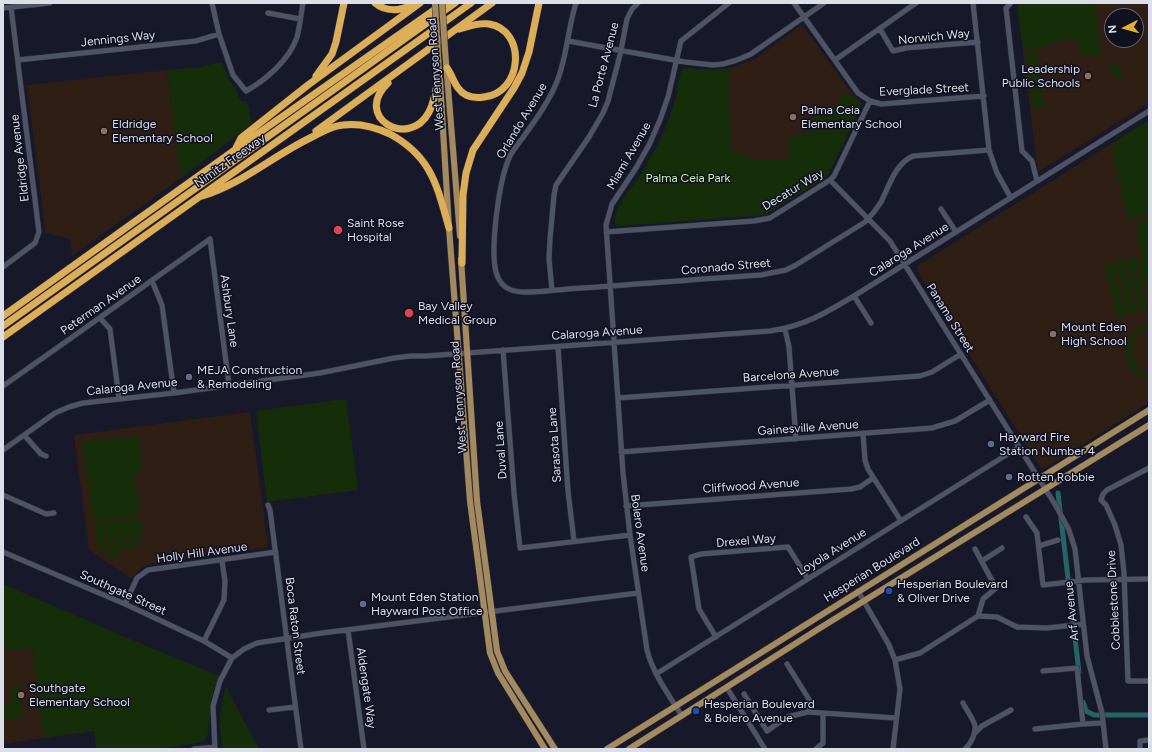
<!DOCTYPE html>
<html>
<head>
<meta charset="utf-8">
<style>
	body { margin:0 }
	#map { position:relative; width:1152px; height:752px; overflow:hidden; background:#17192a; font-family:Figtree,sans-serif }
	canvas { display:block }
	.frame { position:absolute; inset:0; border:4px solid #dcdfea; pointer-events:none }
	.north { position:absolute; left:1104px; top:8px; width:40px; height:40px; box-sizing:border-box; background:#0f1020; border:1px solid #616371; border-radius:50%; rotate:264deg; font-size:11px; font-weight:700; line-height:16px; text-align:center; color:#dcdfea }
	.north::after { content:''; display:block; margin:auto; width:14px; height:18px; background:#e2ae34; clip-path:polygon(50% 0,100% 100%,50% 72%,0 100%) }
</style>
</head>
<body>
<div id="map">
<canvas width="1152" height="752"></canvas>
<div class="frame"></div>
<div class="north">N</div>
</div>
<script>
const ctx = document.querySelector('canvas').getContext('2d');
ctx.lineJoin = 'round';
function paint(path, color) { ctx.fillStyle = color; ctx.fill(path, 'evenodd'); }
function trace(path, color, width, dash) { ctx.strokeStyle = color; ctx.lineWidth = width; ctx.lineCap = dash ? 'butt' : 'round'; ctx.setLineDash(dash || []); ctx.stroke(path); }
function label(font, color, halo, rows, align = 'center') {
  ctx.font = font + ' Figtree,sans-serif'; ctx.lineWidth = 3; ctx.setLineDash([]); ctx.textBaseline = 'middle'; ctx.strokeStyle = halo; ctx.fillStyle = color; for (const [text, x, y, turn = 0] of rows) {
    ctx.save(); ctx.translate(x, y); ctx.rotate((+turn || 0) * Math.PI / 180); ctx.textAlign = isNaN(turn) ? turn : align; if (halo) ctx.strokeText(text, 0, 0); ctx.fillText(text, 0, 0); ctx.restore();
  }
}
paint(new Path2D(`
	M1017,3H1149V103L1038,172ZM1112,16H1136V40H1112Z
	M803,26L853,95L861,103V106L829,173L823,179L762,215L730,198V127L729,68L742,64L755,59L799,27Z
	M167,70L181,178L72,256L70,239L45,233L44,219L27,85Z
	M1149,120V403L1045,468H1041L996,397L917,270V266Z
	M250,412L268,544L267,547L264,548L151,564L141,568L131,578L89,550L74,435Z
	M32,647L44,738L3,744V651Z`), '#2e1e14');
paint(new Path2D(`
	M1017,3H1095L1101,55L1085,57L1074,39L1061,41L1042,47L1023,49Z
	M1037,50L1039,68L1028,69L1026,51Z
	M222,62L229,80L236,89L239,98L242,101H247L252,124L181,178L167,70L202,67Z
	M1116,63L1124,76L1117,80L1109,68Z
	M685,67C700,70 714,71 729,68L731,151L755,159H789L788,140L792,135H803V132H813V110H832V107H839L840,95H853L861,103V106L829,173L823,179L768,213L762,215L749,216L617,226C608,215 630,190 636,181C642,173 647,164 652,155C663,136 672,114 677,92C678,85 679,71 685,67Z
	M1039,70L1041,88L1031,89L1028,71Z
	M1042,90L1044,108L1033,109L1031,91Z
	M1149,120V214L1128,220L1111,147L1133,141L1114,145L1118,139Z
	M1149,219V298L1138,260L1142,259L1137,241H1140L1136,225L1138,222Z
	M1135,256L1139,273L1130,275L1126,259Z
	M1124,259L1128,276L1119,278L1115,261Z
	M1113,262L1117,279L1108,281L1104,264Z
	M1140,275L1144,292L1135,294L1131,277Z
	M1129,278L1133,295L1124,297L1120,280Z
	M1117,281L1121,297L1113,300L1109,283Z
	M1144,294L1148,310L1140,312L1136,296Z
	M1133,296L1137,313L1129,315L1124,299Z
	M1122,299L1126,316L1117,318L1113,301Z
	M1149,322V329C1145,331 1141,333 1138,336C1126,349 1133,369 1149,374V387L1147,379C1129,373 1119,352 1132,336C1136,330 1143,326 1149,322Z
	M346,399L358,490L267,502L256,411Z
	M140,435L141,473L135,475L140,510L135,515L94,521L82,442Z
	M140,518L143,538L132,539L130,519Z
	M128,519L131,540L120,541L118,521Z
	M117,521L119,541L109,543L106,522Z
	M105,522L108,543L97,544L94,524Z
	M138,540L139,547L126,548L125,542Z
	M124,542L125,548L112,550L111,544Z
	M110,544L111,550L98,552L97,546Z
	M119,551L120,557L107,559V553Z
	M3,584L111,631L219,676L212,697L207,738L203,741L197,743L158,749H96L94,731L44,738L32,648L3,651Z
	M20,686L24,717L4,720L3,704L12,703L10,688Z
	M226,687L259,749H222C219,725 219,711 226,687Z`), '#162d0a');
trace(new Path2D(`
	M1058,493L1079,672
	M1083,702L1086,711L1094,715H1149`), '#236569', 5);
const minor = new Path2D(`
	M212,3L219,34L233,75L246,91C266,80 290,59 297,37C300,26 301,14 303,3
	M576,3C568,28 567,55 558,79C550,100 537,118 524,136C519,143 514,149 510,156C499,179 490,248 496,272C498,280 503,287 511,290C524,295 554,290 568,289C633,285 697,279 761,275L786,270L796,265L865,222C871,216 876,210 881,202C890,185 894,165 913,156L989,150
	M794,3L858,93L870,101L881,104L984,96
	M973,3L989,150L997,173L1011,198
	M1011,3L1006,8L1022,151L1032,161L1037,181
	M3,8L50,3
	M268,13L300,19
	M880,29L893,51L906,48L978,42
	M568,41L685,62L713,65L723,64L737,60L751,54L824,3
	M18,60L196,41L219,34
	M835,60L916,3
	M830,180L890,241L1056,506L1069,530L1075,549L1087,656L1102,713L1106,749
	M941,209L956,232
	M606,232L754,221L770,218L830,180L834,176L870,101
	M3,267L35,243L39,232L11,7
	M152,281L162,305L174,393
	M552,290L549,259L550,239L554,195L556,185L589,137L603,113L608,101L620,55L627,19L632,9L638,3
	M854,296L871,323
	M100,318L110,329L119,398
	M785,329L789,347L796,439
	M558,347L568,491L574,541
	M503,350L514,493L520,548L630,535
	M3,386L81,331L210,239L229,385
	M618,398L920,376L932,372L961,354
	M863,434L865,460L868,469L901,521
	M24,435L41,454L46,456
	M3,450L55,413L69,407L83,403L174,393L320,373L394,358L411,356H426L770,331C804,326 824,314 854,296L1149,111
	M621,452L932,428L955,421L990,400
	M1149,468L1107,490L1103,494L1101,500L1106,505L1115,525L1121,545L1124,573L1128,681H1149
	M3,495L46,514L54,513
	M268,505L270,510L301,749
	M626,506L851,489L860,487L873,478
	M1026,517L1037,533L1043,585L1086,580L1149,579
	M1039,546L1058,540
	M975,549L996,588L983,599L978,616
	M3,552L125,604L204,641L232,658
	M982,561L1002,548
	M858,591L889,645L895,660L900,689L893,749
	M125,604L137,578L148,570L276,552
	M978,616L997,617L1017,627L1047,628L1083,624
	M348,630L364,749
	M716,637L699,609L691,557L701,554L788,547L808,579
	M204,641L224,600L225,581L222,561
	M895,660L920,653L978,616
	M787,664L812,704L808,712
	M1043,671L1077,668L1083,724
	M656,674L1019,447
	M727,688L765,749
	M744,694L767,731L787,717L808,712L896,718
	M963,703C966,709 974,720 975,726C976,734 970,745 965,749
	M269,710L295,707
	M682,716C669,695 653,674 647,650L630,535L623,473L606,225L612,204L636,168L649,145L660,120L668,97L681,41L729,3
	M1035,729L1083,724L1103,723
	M974,734L982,726L1011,710
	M194,749L215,747
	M215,749L213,706L220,681L232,658L244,649L257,643L322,633L638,593
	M816,749L823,743V713
	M1140,749V741L1149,740`);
const major = new Path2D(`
	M445,50L460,236
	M440,80L449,228L470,501L490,653L498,673L545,749
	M461,259L477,501L497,651L505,671L555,749
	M607,749L1149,410
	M629,749L820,628L1149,425`);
const highway = new Path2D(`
	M375,3C386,12 400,11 412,5
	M447,68C454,78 455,89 466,95C472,98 478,98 484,97C523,93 527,30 489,24C479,22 468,27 459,29
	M316,76L332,54L336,42L344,3
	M388,83C352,117 409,150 429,112C435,101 437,85 439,73
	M316,131L492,3
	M236,148L241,138L308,85L420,3
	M202,196C242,184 274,155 312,137C322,132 331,126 343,125C359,123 375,127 390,134C432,157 437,186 449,228
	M462,263L463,195L466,173L473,150L514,88L522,73L529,52L539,3
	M3,316L236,149L444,3
	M3,326L455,3
	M3,337L471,3`);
trace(minor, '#2f313d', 6);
trace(major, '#2f313d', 7);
trace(highway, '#2f313d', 8);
trace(minor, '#4f5366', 5);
trace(major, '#a48a5e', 6);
trace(highway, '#ddae58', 7);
const majorBridge = new Path2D(`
	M435,3L439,73
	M442,3L445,50`);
trace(majorBridge, '#2f313d', 7, []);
trace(majorBridge, '#a48a5e', 6);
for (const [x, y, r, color] of [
	[1088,76,4,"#8d6e63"],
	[793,117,4,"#8d6e63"],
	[104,131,4,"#8d6e63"],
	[338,230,5,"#e0444e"],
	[409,313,5,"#e0444e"],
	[1053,334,4,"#8d6e63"],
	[189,377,4,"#5c6f8a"],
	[991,444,4,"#5c6f8a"],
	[1009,477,4,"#5c6f8a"],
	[889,591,4,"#1a4fb4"],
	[363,604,4,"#5c6f8a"],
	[21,695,4,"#8d6e63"],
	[696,711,4,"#1a4fb4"]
]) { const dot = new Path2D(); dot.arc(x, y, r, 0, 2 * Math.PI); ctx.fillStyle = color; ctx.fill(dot); trace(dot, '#0f1020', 1.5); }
label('12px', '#dcdfea', '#0f1020', [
	["Norwich Way",934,37,-6],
	["Jennings Way",118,39,-6],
	["La Porte Avenue",604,65,-75],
	["West Tennyson Road",436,74,-94],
	["Everglade Street",924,90,-3],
	["Orlando Avenue",522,121,-59],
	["Miami Avenue",629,156,-60],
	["Eldridge Avenue",20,158,-97],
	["Nimitz Freeway",230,161,-35],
	["Decatur Way",793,190,-31],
	["Calaroga Avenue",909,250,-32],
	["Coronado Street",726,267,-5],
	["Peterman Avenue",101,305,-35],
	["Ashbury Lane",229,311,82],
	["Panama Street",950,318,58],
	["Calaroga Avenue",597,333,-4],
	["Barcelona Avenue",791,375,-4],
	["Calaroga Avenue",132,387,-6],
	["West Tennyson Road",459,397,-94],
	["Gainesville Avenue",808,428,-4],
	["Sarasota Lane",555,445,-94],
	["Duval Lane",501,450,-94],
	["Cliffwood Avenue",751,486,-4],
	["Bolero Avenue",640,533,82],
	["Drexel Way",746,541,-5],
	["Loyola Avenue",832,552,-32],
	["Holly Hill Avenue",202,553,-8],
	["Hesperian Boulevard",872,570,-32],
	["Southgate Street",123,593,24],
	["Cobblestone Drive",1114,600,-93],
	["Arf Avenue",1072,611,-96],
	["Boca Raton Street",295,626,83],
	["Aldengate Way",366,688,82]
]);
label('12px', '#dcdfea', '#0f1020', [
	["Leadership",1080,69,"right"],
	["Public Schools",1080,83,"right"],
	["Palma Ceia",801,110],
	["Elementary School",801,124],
	["Eldridge",112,124],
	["Elementary School",112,138],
	["Saint Rose",347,223],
	["Hospital",347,237],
	["Bay Valley",418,306],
	["Medical Group",418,320],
	["Mount Eden",1061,327],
	["High School",1061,341],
	["MEJA Construction",197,370],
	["& Remodeling",197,384],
	["Hayward Fire",999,437],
	["Station Number 4",999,451],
	["Rotten Robbie",1017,477],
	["Hesperian Boulevard",897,584],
	["& Oliver Drive",897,598],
	["Mount Eden Station",371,597],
	["Hayward Post Office",371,611],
	["Southgate",29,688],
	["Elementary School",29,702],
	["Hesperian Boulevard",704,704],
	["& Bolero Avenue",704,718]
], 'left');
label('12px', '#c7f3b4', '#0f1020', [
	["Palma Ceia Park",688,178]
]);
</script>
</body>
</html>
